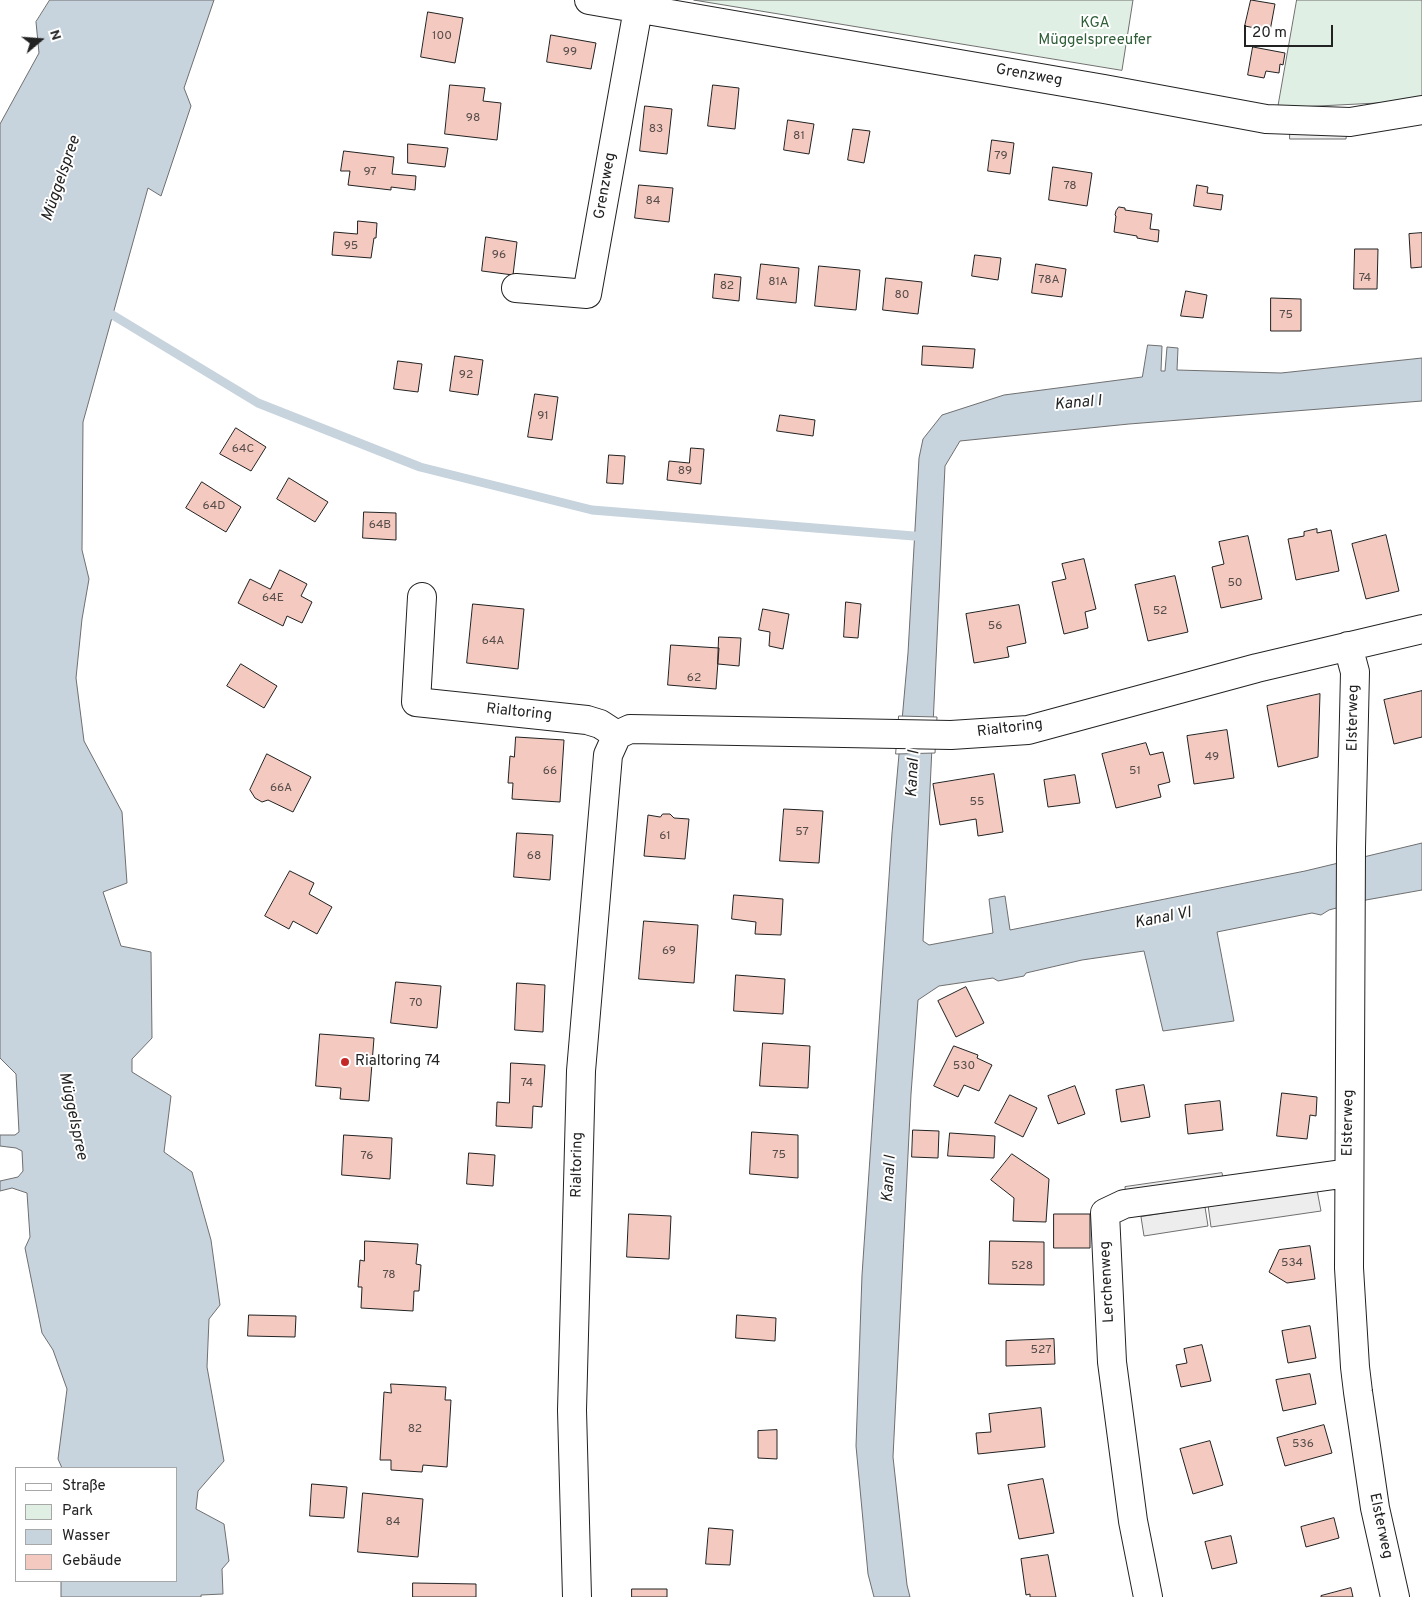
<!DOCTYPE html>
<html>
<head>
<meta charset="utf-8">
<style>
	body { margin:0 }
	#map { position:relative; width:1422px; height:1597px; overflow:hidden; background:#fff; font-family:Overpass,sans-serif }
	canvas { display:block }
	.legend { position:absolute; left:15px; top:1467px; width:162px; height:115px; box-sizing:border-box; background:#fff; border:1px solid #a7a7a7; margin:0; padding:6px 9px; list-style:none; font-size:15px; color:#222 }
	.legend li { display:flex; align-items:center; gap:10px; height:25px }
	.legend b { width:25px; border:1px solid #a7a7a7 }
	.north { position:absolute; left:15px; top:15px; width:50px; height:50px; -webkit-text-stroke:4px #fff; paint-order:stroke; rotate:72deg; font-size:14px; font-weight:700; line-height:20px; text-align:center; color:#222 }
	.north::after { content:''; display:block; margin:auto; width:18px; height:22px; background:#222; clip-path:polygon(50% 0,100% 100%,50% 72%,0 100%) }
	.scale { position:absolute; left:1244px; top:25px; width:89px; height:22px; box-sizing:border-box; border:2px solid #222; border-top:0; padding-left:6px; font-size:15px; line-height:18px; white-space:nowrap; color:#222; -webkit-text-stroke:4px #fff; paint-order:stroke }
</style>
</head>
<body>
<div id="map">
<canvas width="1422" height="1597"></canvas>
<ul class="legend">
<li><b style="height:6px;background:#fff"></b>Straße</li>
<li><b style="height:14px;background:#e0efe3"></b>Park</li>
<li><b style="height:14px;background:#c7d3dd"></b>Wasser</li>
<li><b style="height:14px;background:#f3c9c0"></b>Gebäude</li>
</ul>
<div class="north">N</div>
<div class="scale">20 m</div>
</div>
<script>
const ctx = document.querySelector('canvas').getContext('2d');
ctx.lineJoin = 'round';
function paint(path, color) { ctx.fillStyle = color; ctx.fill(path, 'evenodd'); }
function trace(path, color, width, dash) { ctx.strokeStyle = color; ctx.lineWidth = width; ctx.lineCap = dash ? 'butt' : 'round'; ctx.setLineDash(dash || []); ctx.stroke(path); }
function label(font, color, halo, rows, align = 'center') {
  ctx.font = font + ' Overpass,sans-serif'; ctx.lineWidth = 4; ctx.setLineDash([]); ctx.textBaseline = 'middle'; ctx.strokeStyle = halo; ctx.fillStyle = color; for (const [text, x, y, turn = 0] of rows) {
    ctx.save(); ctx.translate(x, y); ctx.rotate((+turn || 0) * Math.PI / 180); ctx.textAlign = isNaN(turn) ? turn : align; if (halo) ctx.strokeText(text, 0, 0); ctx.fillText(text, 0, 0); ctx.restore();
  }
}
const green = new Path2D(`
	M694,0H1133L1122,70Z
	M1297,0H1422V98L1398,102L1278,108Z`);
paint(green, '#e0efe3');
trace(green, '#6f6f6f', 1);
const parking = new Path2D(`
	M1290,131H1347L1346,139H1290Z
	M1222,1173L1224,1181L1126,1196L1125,1187Z
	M1317,1190L1321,1211L1211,1227L1208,1205Z
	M1205,1207L1208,1226L1144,1236L1141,1217Z`);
paint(parking, '#ededed');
trace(parking, '#6f6f6f', 1);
const water = new Path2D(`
	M50,0H214L184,88L191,106L161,196L148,188L83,422L82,550L89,579L82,619L76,678L84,741L122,812L127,883L103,892L121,946L151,952L152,1038L132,1059V1072L171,1096L164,1152L192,1172L211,1240L220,1305L209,1319L207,1367L224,1461L198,1491L196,1509L224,1524L229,1561L222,1569L223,1594L201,1595V1597H61V1581H176V1468H62L58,1459L67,1389L53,1350L42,1333L25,1248L30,1237L27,1193L12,1188L0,1191V1181L18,1177L23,1171L22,1151L16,1148L0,1146V1135H15L19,1132L16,1074L0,1058V124L39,53L36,22Z
	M1148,345L1162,346L1161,371H1165L1167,347L1178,348L1177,370L1281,373L1422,358V401L1129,424L960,441L945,466L923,941L929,945L993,933L989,899L1005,896L1010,930L1305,871L1422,843V890L1366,900L1329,910L1321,915L1312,913L1217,932L1234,1021L1163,1031L1144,951L1082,960L1026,973L1024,976L998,981L993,978L939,986L918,1000L911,1094L893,1457L907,1585L910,1597H874L868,1574L856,1446L862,1275L892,833L908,653L919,458L923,439L942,415L1004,395L1142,377Z`);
paint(water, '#c7d3dd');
trace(water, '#6f6f6f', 1);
const pier = new Path2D(`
	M899,716L937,717L935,753L896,754Z`);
paint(pier, '#fff');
trace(pier, '#6f6f6f', 1);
trace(new Path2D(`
	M101,308L258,403L420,467L592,510L926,537`), '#c7d3dd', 9);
const building = new Path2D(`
	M1251,0L1275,4L1270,31L1245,26Z
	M428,12L463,18L455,63L421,57Z
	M551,35L596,43L591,69L547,62Z
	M1253,47L1285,53L1283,65L1280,64L1279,73L1266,71L1264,78L1248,75Z
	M450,85L485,88L483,101L501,103L497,140L445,134Z
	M713,85L739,88L735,129L708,126Z
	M645,106L672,109L667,154L640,151Z
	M788,120L814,124L809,154L784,150Z
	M853,129L870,131L864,163L848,160Z
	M992,140L1014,143L1010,174L988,171Z
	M408,144L448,148L445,167L408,163Z
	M344,151L394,157L392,174L416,176L415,190L391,187V190L348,185L350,171H341Z
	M1053,167L1092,173L1087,206L1049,200Z
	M639,185L673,188L669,222L635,218Z
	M1197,185L1208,187L1207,193L1223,195L1221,210L1194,206Z
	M1119,207L1125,208V210L1152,214L1150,229L1159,230L1158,242L1137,238V236L1114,232L1116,216L1115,215L1116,211Z
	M358,221L377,223L376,238H374L371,258L332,255L334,232L357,234Z
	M1422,233V267L1411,268L1409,234Z
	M486,237L517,242L513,275L482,271Z
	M1355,249H1378L1377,289H1354Z
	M975,255L1001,258L998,280L972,276Z
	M761,264L799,268L796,303L757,299Z
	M1036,264L1066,269L1062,297L1032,293Z
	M819,266L860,270L856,310L815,306Z
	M715,274L741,277L739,301L713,298Z
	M886,278L922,282L918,314L883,310Z
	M1186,291L1207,295L1203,318L1181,316Z
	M1271,298L1301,299V331H1271Z
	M923,346L975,349L973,368L922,365Z
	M455,356L483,360L478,395L450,391Z
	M398,361L422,364L418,392L394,389Z
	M535,394L558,397L552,440L528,437Z
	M780,415L815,420L813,436L777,431Z
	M236,428L266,447L251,471L220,454Z
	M691,448L704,449L701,484L667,480L669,461L689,463Z
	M609,455L625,456L623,484L607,483Z
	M289,478L328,502L315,522L277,499Z
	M202,482L241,507L226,532L186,508Z
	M364,512L396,513V540L363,538Z
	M1317,529V533L1331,530L1339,571L1296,580L1288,539L1304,536V532Z
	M1386,535L1399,591L1366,599L1352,544Z
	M1248,536L1262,599L1221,608L1212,567L1224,564L1219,542Z
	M1084,559L1096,609L1085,612L1088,628L1064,634L1052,582L1066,579L1062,564Z
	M280,570L307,584L301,596L312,602L302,623L287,616L283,626L238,603L250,579L270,589Z
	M1175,576L1188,632L1148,641L1135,585Z
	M846,602L861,604L858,638L844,637Z
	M473,604L524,609L518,669L467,663Z
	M1019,605L1026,643L1007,647L1009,657L974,663L966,614Z
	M763,609L789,614L783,649L769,646L770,632L759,630Z
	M719,637L741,638L739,666L718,664Z
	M671,645L719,648L716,689L668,685Z
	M241,664L277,686L264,708L227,686Z
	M1422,691V737L1394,744L1384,700Z
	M1320,694L1318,757L1278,767L1267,706Z
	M1227,730L1234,778L1194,784L1187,736Z
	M516,737L564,740L560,802L512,799L513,783H508L510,756L514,757Z
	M1146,743L1150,755L1163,752L1170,782L1158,785L1161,797L1116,808L1102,754Z
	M267,754L311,777L293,812L268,800L262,802L255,798L250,790Z
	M994,774L1003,832L978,836L976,819L940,825L933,784Z
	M1075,775L1080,803L1048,807L1044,780Z
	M784,809L823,811L819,863L780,861Z
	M663,814H670L674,818L689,819L685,859L644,856L648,815L660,817Z
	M517,833L553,835L550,880L514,877Z
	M290,871L314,883L309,894L332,907L317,934L293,921L289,929L265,916Z
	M734,895L783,899L781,935L755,934L756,922L732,919Z
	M644,921L698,925L694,983L639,979Z
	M736,975L785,979L783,1014L734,1011Z
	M396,982L441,986L437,1028L391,1023Z
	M517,983L545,985L543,1032L515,1030Z
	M966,987L984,1023L956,1037L938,1001Z
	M320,1034L374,1038L369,1101L340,1099L341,1088L316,1086Z
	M763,1043L810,1046L808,1088L760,1086Z
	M954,1046L978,1055L977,1058L992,1065L979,1091L964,1085L958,1097L934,1086Z
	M511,1063L545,1065L542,1107L533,1106L532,1128L496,1126L497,1102L509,1103Z
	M1144,1085L1150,1117L1121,1122L1116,1090Z
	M1075,1086L1085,1114L1058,1124L1048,1096Z
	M1282,1093L1317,1097L1316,1116L1310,1115L1307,1139L1277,1136Z
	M1010,1095L1037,1108L1023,1137L995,1123Z
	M1220,1101L1223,1130L1188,1134L1185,1105Z
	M913,1130L939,1131L938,1158L912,1157Z
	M752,1132L798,1135V1178L750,1174Z
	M950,1133L995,1136L994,1158L948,1156Z
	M344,1135L392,1138L390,1179L342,1175Z
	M469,1153L495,1155L493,1186L467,1184Z
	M1012,1154L1049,1179L1046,1222L1013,1221L1014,1198L991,1180Z
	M629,1214L671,1216L669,1259L627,1257Z
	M1054,1214H1090V1248H1054Z
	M365,1241L418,1244L416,1264L421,1265L419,1291H414L413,1311L361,1308L362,1287H358L360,1260L364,1261Z
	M990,1241L1044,1242V1285L989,1284Z
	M1310,1246L1315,1279L1287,1283L1269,1272L1279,1250Z
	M249,1315L296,1316L295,1337L248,1336Z
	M737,1315L776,1318L775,1341L736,1338Z
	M1310,1326L1316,1358L1288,1363L1282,1331Z
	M1054,1339L1055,1364L1006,1366V1341Z
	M1202,1345L1211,1381L1181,1387L1176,1365L1187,1363L1184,1349Z
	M1310,1374L1316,1404L1283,1411L1276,1380Z
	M391,1384L446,1387L445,1400H451L447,1467L423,1465L422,1472L391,1470V1460H380L384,1392L391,1393Z
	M1041,1408L1045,1447L978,1454L976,1433L991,1432L989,1414Z
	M1324,1425L1332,1453L1285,1466L1277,1438Z
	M777,1430V1459L758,1458V1431Z
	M1210,1441L1223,1485L1193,1494L1180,1449Z
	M1043,1479L1054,1533L1019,1539L1008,1485Z
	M312,1484L347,1487L344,1518L310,1516Z
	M363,1493L423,1499L418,1557L358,1552Z
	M1334,1518L1339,1538L1306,1547L1301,1527Z
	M709,1528L733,1530L730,1565L706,1564Z
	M1231,1536L1237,1563L1212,1569L1205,1542Z
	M1048,1555L1056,1597H1030V1594L1026,1595L1021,1559Z
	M413,1583L476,1584V1597H413Z
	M1351,1588L1353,1597H1321V1596Z
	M632,1589H667V1597H632Z`);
paint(building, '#f3c9c0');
trace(building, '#222', 1);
const minor = new Path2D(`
	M589,0L1104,89L1266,119L1350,122L1422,110
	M516,288L587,294L638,9
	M422,597L416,702L587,720L600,724L617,735
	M1348,646L1355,672L1351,848L1349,1268L1355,1367L1358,1392L1375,1508L1395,1597
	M577,1597L572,1410L581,1071L608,755L617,735L630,729L951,735L1028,730L1257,668L1422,629
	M1148,1597L1133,1521L1112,1362L1105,1213L1124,1204L1349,1173`);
trace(minor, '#222', 30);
trace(minor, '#fff', 28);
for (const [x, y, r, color] of [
	[345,1062,5,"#c62828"]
]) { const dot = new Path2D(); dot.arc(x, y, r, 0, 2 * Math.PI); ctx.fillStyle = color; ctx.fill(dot); trace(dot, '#fff', 2); }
label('12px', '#564c4a', null, [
	["100",442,37],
	["99",570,53],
	["98",473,119],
	["83",656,130],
	["81",799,137],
	["79",1001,157],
	["97",370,173],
	["78",1070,187],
	["84",653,202],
	["95",351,247],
	["96",499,256],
	["74",1365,279],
	["78A",1049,281],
	["81A",778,283],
	["82",727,287],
	["80",902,296],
	["75",1286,316],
	["92",466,376],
	["91",543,417],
	["64C",243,450],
	["89",685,472],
	["64D",214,507],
	["64B",380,526],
	["50",1235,584],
	["64E",273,599],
	["52",1160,612],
	["56",995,627],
	["64A",493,642],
	["62",694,679],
	["49",1212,758],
	["66",550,772],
	["51",1135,772],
	["66A",281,789],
	["55",977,803],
	["57",802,833],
	["61",665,837],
	["68",534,857],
	["69",669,952],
	["70",416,1004],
	["530",964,1067],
	["74",527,1084],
	["75",779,1156],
	["76",367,1157],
	["534",1292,1264],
	["528",1022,1267],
	["78",389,1276],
	["527",1041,1351],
	["82",415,1430],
	["536",1303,1445],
	["84",393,1523]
]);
label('15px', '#2f5e38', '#fff', [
	["KGA",1095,24],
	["Müggelspreeufer",1095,41]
]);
label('15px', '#222', '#fff', [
	["Grenzweg",1029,76,10],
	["Grenzweg",606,186,-80],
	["Rialtoring",519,713,6],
	["Elsterweg",1354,718,-89],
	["Rialtoring",1010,729,-7],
	["Elsterweg",1349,1123,-89],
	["Rialtoring",578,1165,-89],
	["Lerchenweg",1108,1282,-93],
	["Elsterweg",1380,1526,78]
]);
label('15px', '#222', '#fff', [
	["Rialtoring 74",355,1062]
], 'left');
label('italic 16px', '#222', '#fff', [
	["Müggelspree",62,179,-71],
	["Kanal I",1078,404,-5],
	["Kanal I",914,774,-87],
	["Kanal VI",1163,919,-11],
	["Müggelspree",72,1116,78],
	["Kanal I",890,1179,-86]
]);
</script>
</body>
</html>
